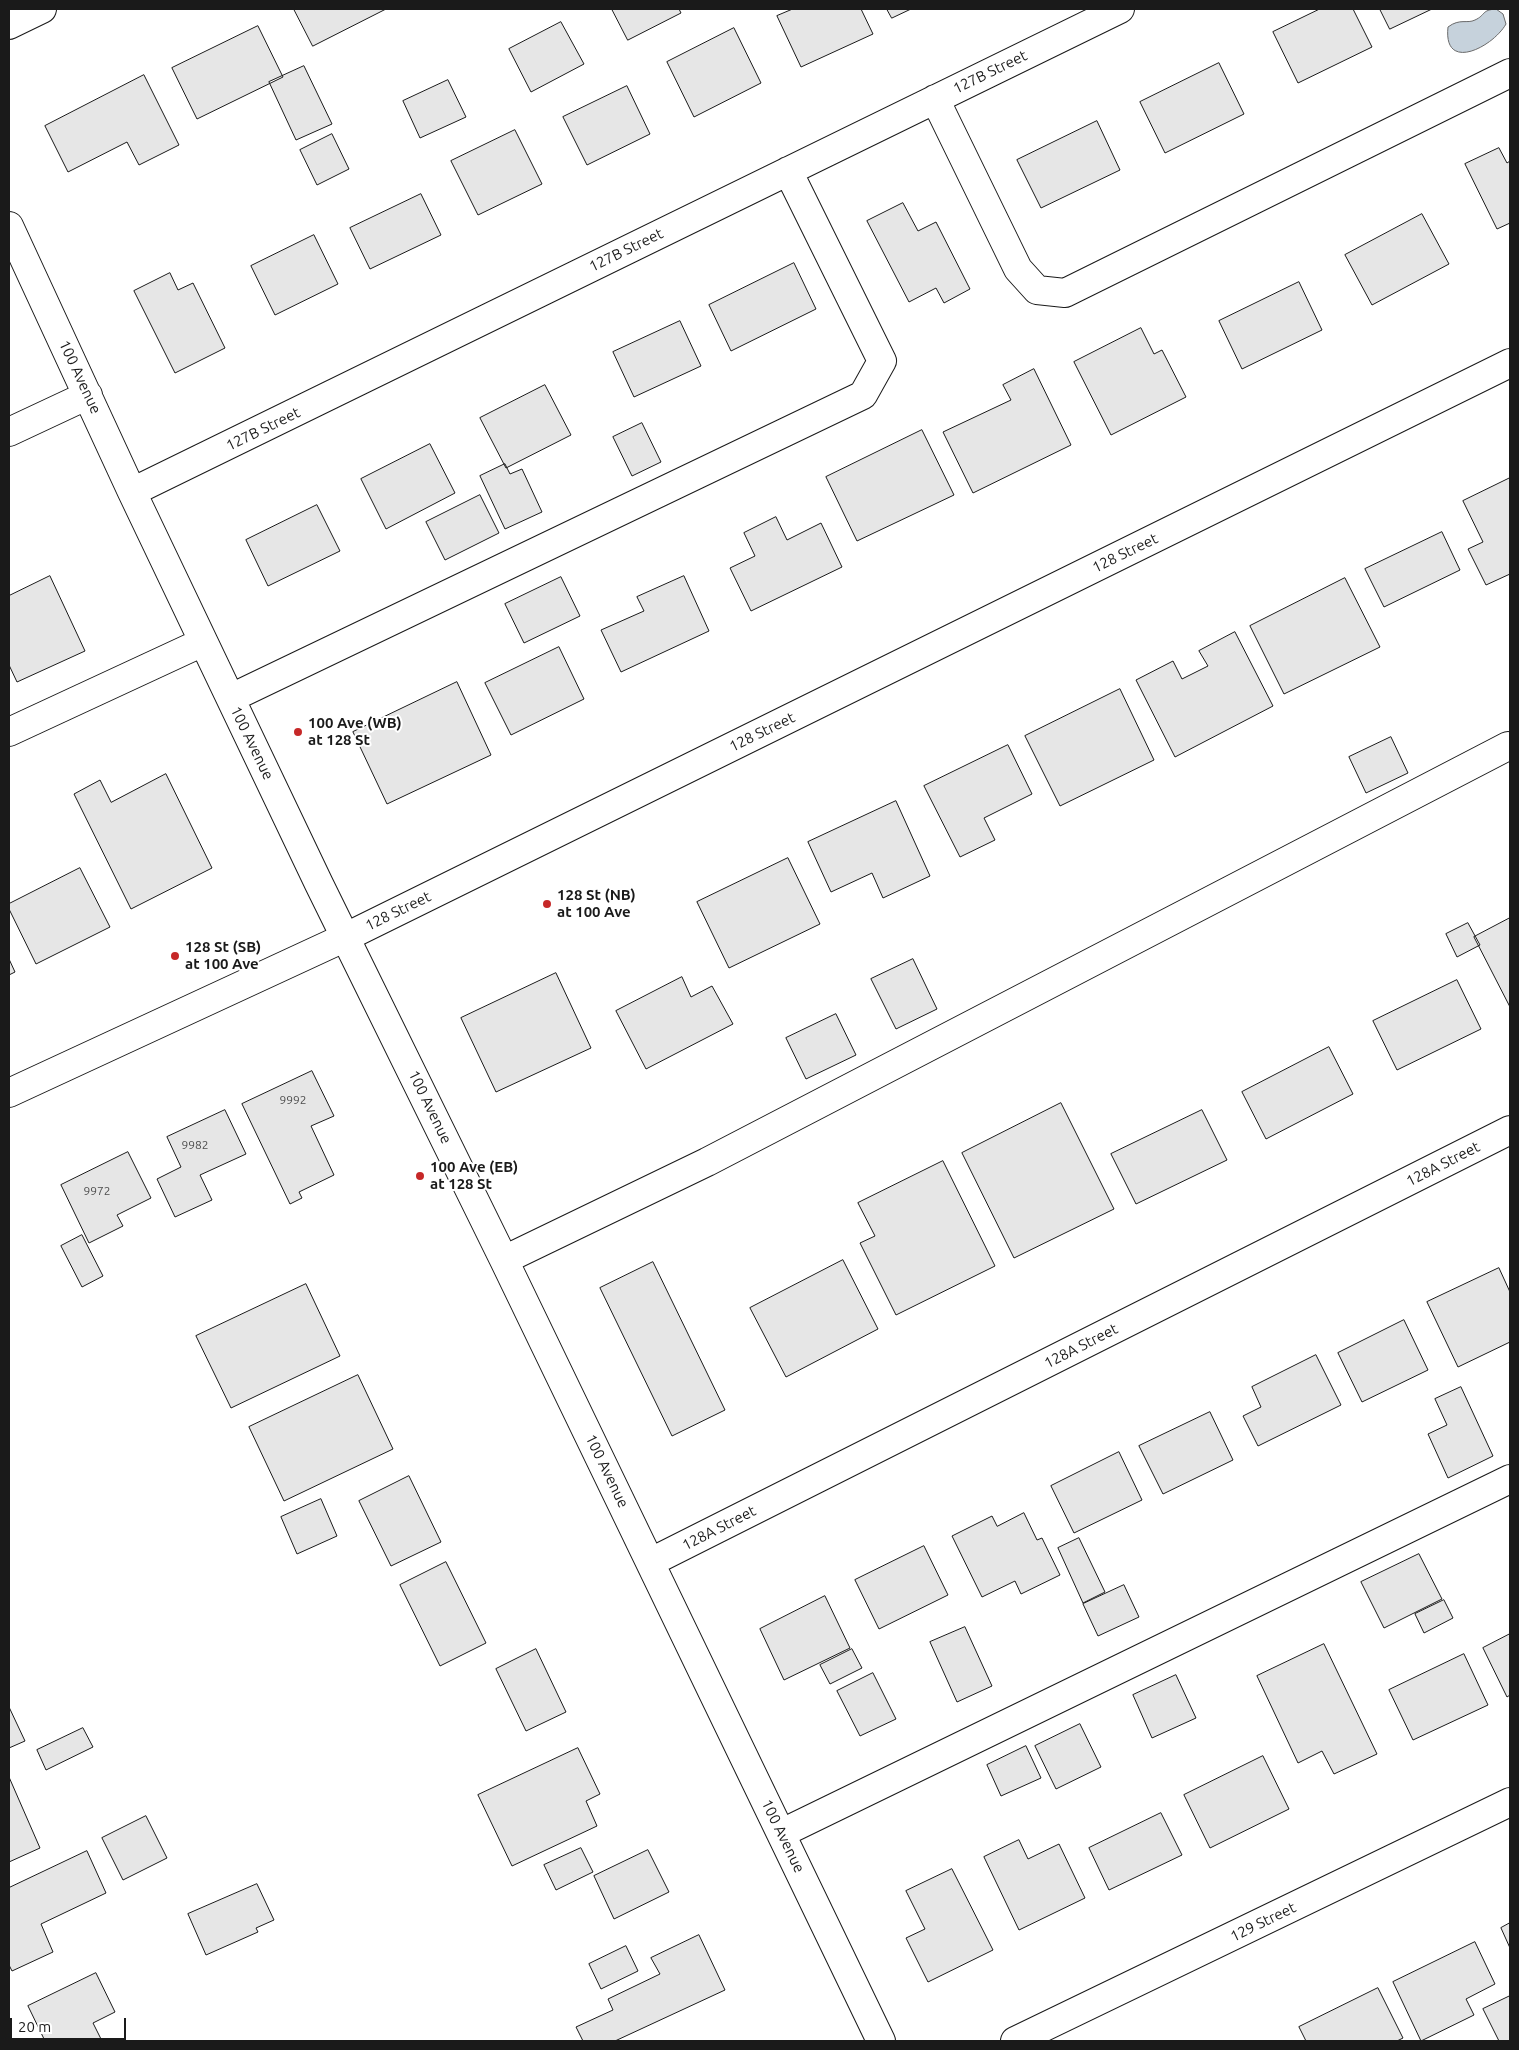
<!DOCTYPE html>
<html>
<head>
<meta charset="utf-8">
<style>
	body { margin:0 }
	#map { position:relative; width:1519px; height:2050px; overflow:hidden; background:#fff; font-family:Ubuntu,sans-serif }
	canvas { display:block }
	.frame { position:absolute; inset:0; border:10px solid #1a1a1a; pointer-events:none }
	.scale { position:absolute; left:10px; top:2018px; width:116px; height:22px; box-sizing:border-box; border:2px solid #1a1a1a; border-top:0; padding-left:6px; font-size:15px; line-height:18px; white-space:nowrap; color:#1a1a1a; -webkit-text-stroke:4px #fff; paint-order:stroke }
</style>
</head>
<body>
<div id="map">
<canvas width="1519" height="2050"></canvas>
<div class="frame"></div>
<div class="scale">20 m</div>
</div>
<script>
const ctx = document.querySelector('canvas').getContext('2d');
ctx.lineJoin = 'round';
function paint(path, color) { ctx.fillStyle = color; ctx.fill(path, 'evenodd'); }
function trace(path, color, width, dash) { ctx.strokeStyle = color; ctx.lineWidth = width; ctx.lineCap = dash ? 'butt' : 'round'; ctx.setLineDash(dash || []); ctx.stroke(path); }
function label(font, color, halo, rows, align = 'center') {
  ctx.font = font + ' Ubuntu,sans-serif'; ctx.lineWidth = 4; ctx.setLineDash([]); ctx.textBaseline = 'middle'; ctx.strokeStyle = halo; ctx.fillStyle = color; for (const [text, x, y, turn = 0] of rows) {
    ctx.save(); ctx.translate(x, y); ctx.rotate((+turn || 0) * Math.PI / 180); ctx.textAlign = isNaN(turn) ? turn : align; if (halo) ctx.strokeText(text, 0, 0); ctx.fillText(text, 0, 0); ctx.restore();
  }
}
const water = new Path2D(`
	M1496,9L1503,14L1506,24C1493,47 1443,73 1448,27C1460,18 1467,24 1475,20C1486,15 1481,10 1496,9Z`);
paint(water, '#c6d2dc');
trace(water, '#6a6a6a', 1);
const building = new Path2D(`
	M294,9H386L313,46Z
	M612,9H679L681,13L628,40Z
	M793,9H861L873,34L801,67L777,16Z
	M887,9H911L892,18Z
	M1320,9H1353L1372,47L1298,83L1273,32Z
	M1380,9H1432L1390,29Z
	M561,22L584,64L531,92L509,49Z
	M258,26L283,77L197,119L172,68Z
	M734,28L761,83L694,117L667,62Z
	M1219,63L1244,114L1165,153L1140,102Z
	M304,66L332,124L296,140L269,82Z
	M144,75L179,145L139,165L127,142L68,172L45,126Z
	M448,80L466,117L420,138L403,101Z
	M627,86L650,134L587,165L563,117Z
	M1097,121L1120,170L1041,208L1017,160Z
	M515,130L542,184L478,215L451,161Z
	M332,134L349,169L317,185L300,150Z
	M1499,148L1507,163L1510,161V223L1497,229L1465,164Z
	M421,194L441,235L370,269L350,228Z
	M903,203L918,231L936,222L970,289L944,303L936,288L909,302L867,221Z
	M1422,214L1449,264L1372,305L1345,255Z
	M314,235L338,284L275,315L251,266Z
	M794,263L816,309L731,351L709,305Z
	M170,273L178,290L193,283L225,348L175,373L134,291Z
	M1299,282L1322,330L1242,369L1219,321Z
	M680,321L701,366L634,397L613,352Z
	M1141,328L1154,354L1162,350L1186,397L1111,435L1074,362Z
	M1034,369L1071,445L973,493L943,432L1011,400L1003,385Z
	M545,385L571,435L506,468L480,418Z
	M642,423L661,462L632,476L613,437Z
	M922,430L954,495L857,541L826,477Z
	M430,444L455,493L386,529L361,479Z
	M505,464L510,474L522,469L542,512L505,529L480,476Z
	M1510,478V574L1486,585L1468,549L1483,542L1463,501Z
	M480,495L499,533L445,560L426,522Z
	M317,505L340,551L268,586L246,540Z
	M776,517L787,540L821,523L842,567L751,611L730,568L755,556L744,533Z
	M1442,532L1460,570L1384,607L1365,569Z
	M50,576L85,651L17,682L9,665V596Z
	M684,576L709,631L621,672L601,630L644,611L637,597Z
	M561,577L580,616L524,643L505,604Z
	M1345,578L1380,647L1284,694L1250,626Z
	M1235,632L1273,706L1175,757L1136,680L1173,661L1182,679L1208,666L1199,651Z
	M559,647L584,699L511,735L485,683Z
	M457,682L491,755L387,804L353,732Z
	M1120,689L1154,760L1060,806L1025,736Z
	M1391,737L1408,773L1366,793L1349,757Z
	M1008,745L1032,794L984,818L995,840L960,857L924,786Z
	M166,774L212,868L131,909L74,794L100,780L111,802Z
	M896,801L930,876L883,898L872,873L831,892L808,842Z
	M788,858L820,924L729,968L697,902Z
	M80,868L110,927L36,964L9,909V904Z
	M1510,918V1007L1474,937Z
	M1468,923L1480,945L1457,957L1446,934Z
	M9,959L15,972L9,975Z
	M913,959L937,1009L896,1029L871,979Z
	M556,973L591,1048L496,1092L461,1018Z
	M682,977L691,997L712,986L733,1024L646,1069L616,1011Z
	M1457,980L1481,1029L1397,1070L1373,1021Z
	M836,1014L856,1055L806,1079L786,1038Z
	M1329,1047L1353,1094L1266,1139L1242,1092Z
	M312,1071L334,1116L311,1126L334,1175L299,1192L302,1198L290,1204L242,1104Z
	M1061,1103L1114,1209L1014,1258L962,1153Z
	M225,1110L246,1154L200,1175L212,1200L175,1217L157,1179L181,1167L167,1137Z
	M1202,1110L1227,1160L1136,1204L1111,1154Z
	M128,1152L151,1198L117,1215L123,1226L89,1243L61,1185Z
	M943,1161L995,1266L896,1315L860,1243L875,1236L858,1203Z
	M82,1235L103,1276L82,1287L61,1246Z
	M843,1260L878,1329L786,1377L750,1308Z
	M653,1262L725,1410L672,1436L600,1288Z
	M1499,1268L1510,1292V1342L1458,1367L1427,1302Z
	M306,1284L340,1356L231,1408L196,1336Z
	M1404,1320L1428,1370L1362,1402L1338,1353Z
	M1316,1355L1341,1405L1258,1446L1243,1416L1261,1407L1252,1387Z
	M358,1375L393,1449L284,1501L249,1427Z
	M1461,1387L1493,1456L1448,1478L1428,1434L1447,1425L1435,1399Z
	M1210,1412L1233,1460L1163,1494L1139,1446Z
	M1119,1452L1142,1500L1074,1533L1051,1486Z
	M409,1476L441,1542L391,1566L359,1501Z
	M321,1499L337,1536L297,1554L281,1517Z
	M1024,1513L1037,1540L1042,1538L1060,1575L1021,1594L1015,1581L982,1597L952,1536L992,1516L997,1526Z
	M1079,1538L1105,1592L1083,1603L1058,1548Z
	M924,1546L948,1595L879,1629L855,1580Z
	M1419,1554L1442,1599L1384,1628L1361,1582Z
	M446,1562L486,1643L440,1666L400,1585Z
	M1124,1585L1139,1617L1098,1636L1083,1604Z
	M825,1596L850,1648L784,1680L760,1629Z
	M1444,1600L1453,1618L1424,1633L1415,1614Z
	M965,1627L992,1686L957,1702L930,1642Z
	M1510,1634V1695L1507,1697L1483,1648Z
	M1324,1644L1377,1754L1334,1774L1322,1751L1298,1763L1257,1676Z
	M536,1649L566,1712L526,1731L496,1669Z
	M852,1649L862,1668L830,1684L820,1665Z
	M1464,1654L1488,1705L1413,1740L1389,1690Z
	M873,1673L896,1719L860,1736L837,1691Z
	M1176,1675L1196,1718L1152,1738L1133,1695Z
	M9,1707L25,1741L9,1748Z
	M1080,1724L1101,1767L1056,1789L1035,1746Z
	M83,1728L93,1747L46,1770L37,1750Z
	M1026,1746L1041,1778L1001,1796L987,1765Z
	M578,1748L600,1794L586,1801L597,1826L512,1866L478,1795Z
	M1263,1756L1289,1809L1210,1848L1184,1795Z
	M9,1777L40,1848L9,1862Z
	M1161,1813L1182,1855L1109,1890L1089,1848Z
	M146,1816L167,1858L123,1880L102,1838Z
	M1019,1840L1028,1859L1059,1844L1085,1898L1019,1930L984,1857Z
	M581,1848L593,1872L556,1890L544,1865Z
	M648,1850L669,1892L614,1919L594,1876Z
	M87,1851L106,1893L41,1924L53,1952L12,1971L9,1965V1888Z
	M952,1869L993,1950L928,1982L906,1938L925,1929L906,1891Z
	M257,1884L274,1920L256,1928L258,1932L206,1955L188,1914Z
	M1510,1923V1948L1501,1928Z
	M699,1935L725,1990L615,2041H583L576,2027L613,2010L608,1999L660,1974L651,1958Z
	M1475,1942L1495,1984L1466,1999L1474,2015L1421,2041L1393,1982Z
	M626,1946L638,1971L601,1989L589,1964Z
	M96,1973L115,2012L93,2023L102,2041H45L28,2006Z
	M1378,1988L1403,2038L1397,2041H1306L1299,2027Z
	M1510,1996V2041H1499L1483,2009Z`);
paint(building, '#e6e6e6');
trace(building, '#1a1a1a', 1);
const minor = new Path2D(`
	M9,25L42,9
	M935,99L1018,269L1037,290L1065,293L1510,73
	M9,226L132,492L319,884L504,1260L881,2041
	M9,432L88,395
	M132,492L1120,9
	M231,698L863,395L882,361L788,171
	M9,732L203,642
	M504,1260L707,1162L1508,746L1510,747
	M651,1562L1510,1130
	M782,1833L1510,1479
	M1015,2041L1510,1802`);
const major = new Path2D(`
	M9,1093L346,937L1510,363`);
trace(minor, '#1a1a1a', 30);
trace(major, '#1a1a1a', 30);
trace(minor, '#fff', 28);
trace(major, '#fff', 28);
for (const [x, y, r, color] of [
	[298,732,5,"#c62828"],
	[547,904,5,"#c62828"],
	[175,956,5,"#c62828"],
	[420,1176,5,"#c62828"]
]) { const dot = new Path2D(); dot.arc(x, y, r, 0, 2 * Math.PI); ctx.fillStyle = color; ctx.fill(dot); trace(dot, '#fff', 2); }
label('12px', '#4d4d4d', null, [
	["9992",293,1100],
	["9982",195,1145],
	["9972",97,1191]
]);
label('15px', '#1a1a1a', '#fff', [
	["127B Street",990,72,-26],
	["127B Street",626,250,-26],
	["100 Avenue",80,377,65],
	["127B Street",263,429,-26],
	["128 Street",1125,553,-26],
	["128 Street",762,732,-26],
	["100 Avenue",252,743,64],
	["128 Street",398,911,-26],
	["100 Avenue",430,1107,64],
	["128A Street",1443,1164,-27],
	["128A Street",1081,1346,-27],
	["100 Avenue",607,1471,64],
	["128A Street",719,1528,-27],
	["100 Avenue",783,1836,64],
	["129 Street",1263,1922,-26]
]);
label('bold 15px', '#1a1a1a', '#fff', [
	["100 Ave (WB)",308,723],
	["at 128 St",308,740],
	["128 St (NB)",557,895],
	["at 100 Ave",557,912],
	["128 St (SB)",185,947],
	["at 100 Ave",185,964],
	["100 Ave (EB)",430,1167],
	["at 128 St",430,1184]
], 'left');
</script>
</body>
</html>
